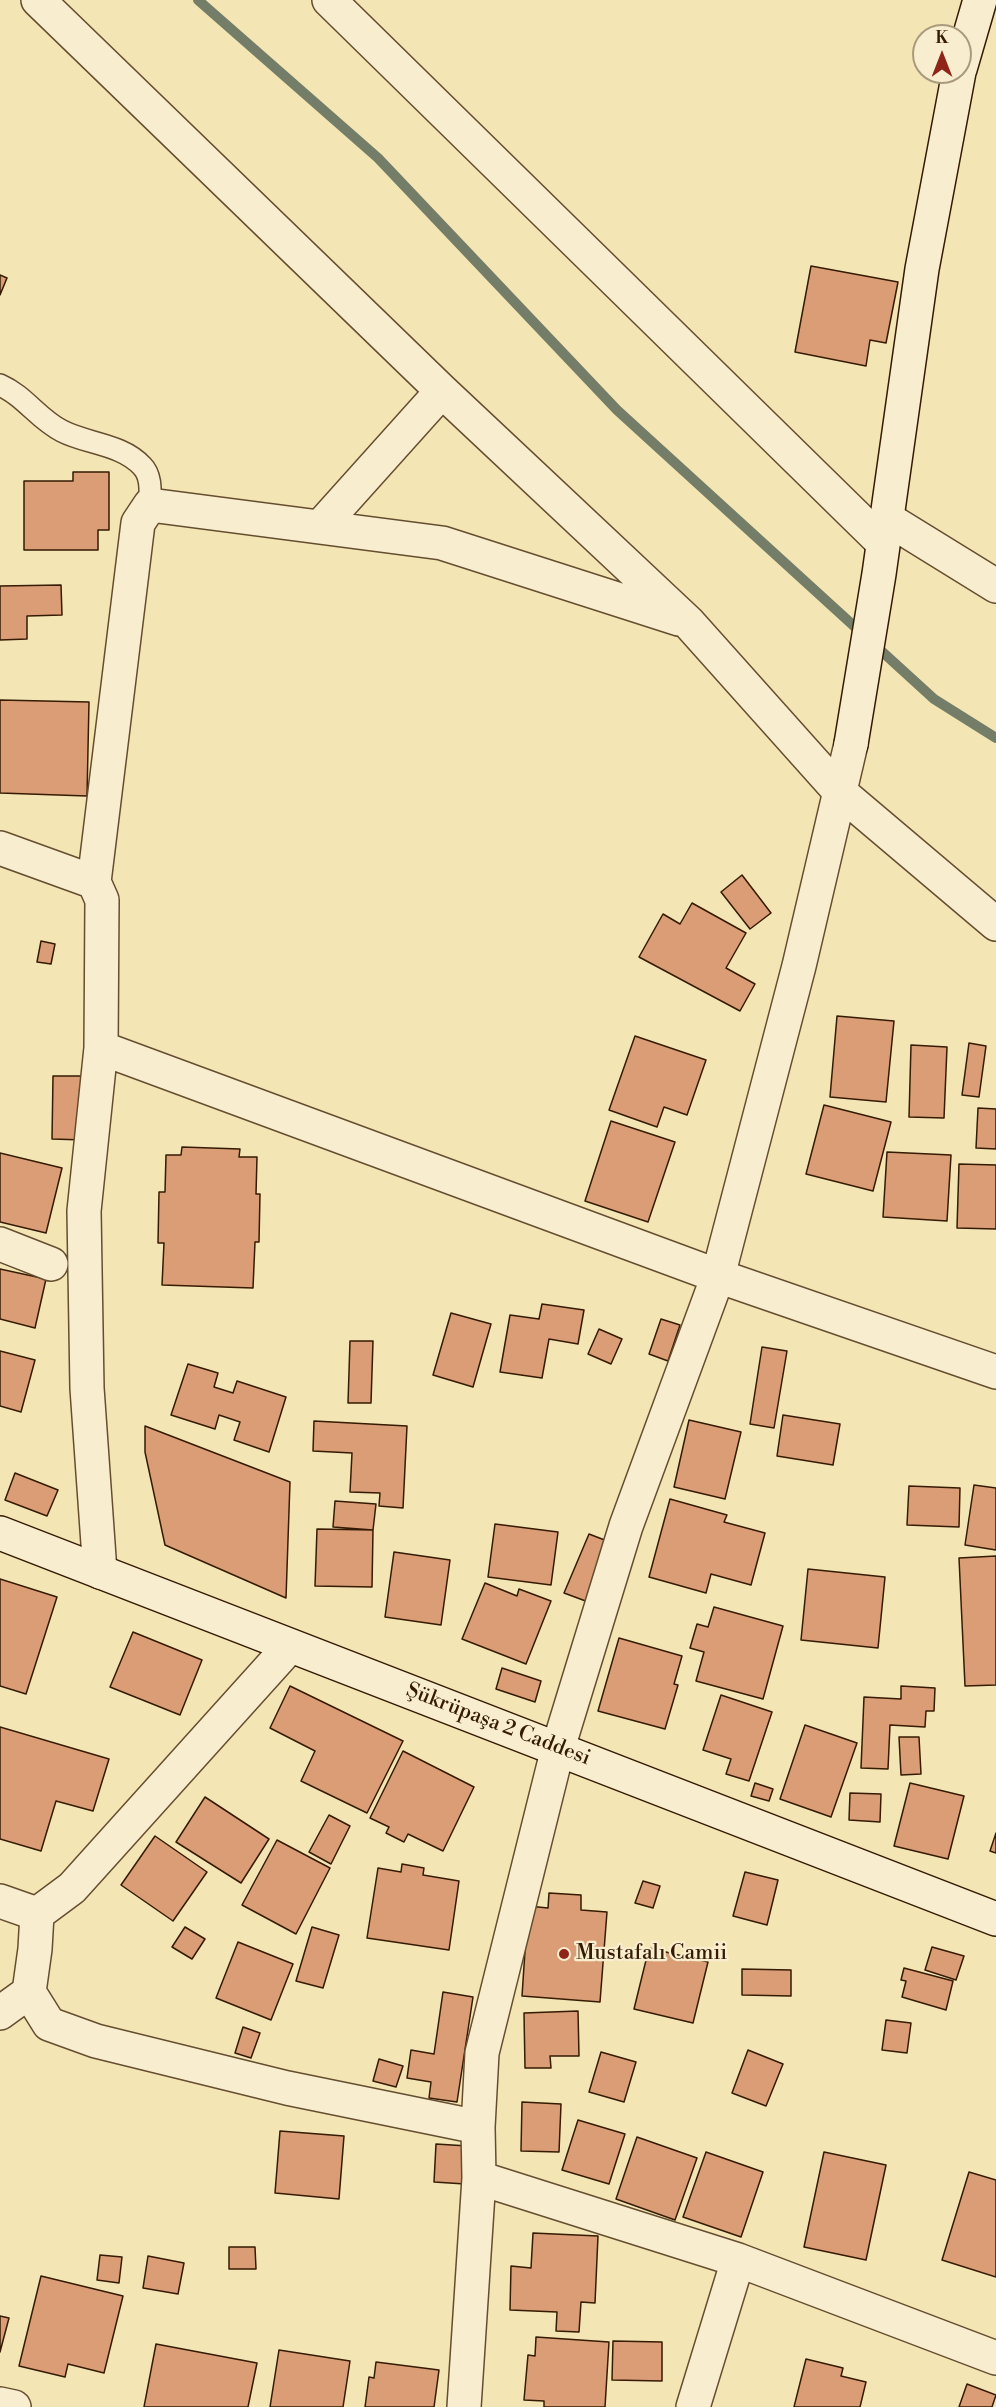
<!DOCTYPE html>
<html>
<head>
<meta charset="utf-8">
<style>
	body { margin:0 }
	#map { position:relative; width:996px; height:2407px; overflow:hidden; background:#f4e5b5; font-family:"Libre Bodoni",serif }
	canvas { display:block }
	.north { position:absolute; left:912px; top:24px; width:60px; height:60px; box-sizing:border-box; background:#f8eecf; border:2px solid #aa9a7d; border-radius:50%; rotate:0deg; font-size:16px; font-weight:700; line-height:24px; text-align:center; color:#351b02 }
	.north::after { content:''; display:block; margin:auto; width:21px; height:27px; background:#8f2418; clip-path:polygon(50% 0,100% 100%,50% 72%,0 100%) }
</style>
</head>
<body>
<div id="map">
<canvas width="996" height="2407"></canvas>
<div class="north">K</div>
</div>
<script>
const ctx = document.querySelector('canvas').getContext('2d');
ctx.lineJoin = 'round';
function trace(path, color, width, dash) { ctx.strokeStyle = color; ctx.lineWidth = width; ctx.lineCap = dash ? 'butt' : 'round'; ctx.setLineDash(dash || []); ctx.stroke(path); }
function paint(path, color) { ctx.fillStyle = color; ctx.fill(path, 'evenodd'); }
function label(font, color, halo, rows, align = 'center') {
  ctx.font = font + ' "Libre Bodoni",serif'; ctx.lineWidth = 4.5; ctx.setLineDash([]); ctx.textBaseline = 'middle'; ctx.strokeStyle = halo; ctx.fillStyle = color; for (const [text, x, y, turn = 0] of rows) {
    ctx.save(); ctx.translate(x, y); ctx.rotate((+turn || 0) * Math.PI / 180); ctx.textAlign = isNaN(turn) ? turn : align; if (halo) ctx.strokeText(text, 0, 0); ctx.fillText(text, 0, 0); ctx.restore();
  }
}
trace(new Path2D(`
	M198,0L378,158L617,410L934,699L996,738`), '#737d67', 10);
const building = new Path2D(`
	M811,266L898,282L886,343L870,340L866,366L795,352Z
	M0,275L7,278L0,295Z
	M73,472H109V530H98V550H24V481H73Z
	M61,585L62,615L27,616V639L0,640V586Z
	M0,700L89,702L87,796L0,793Z
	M742,875L771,913L750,929L721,892Z
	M692,903L746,933L726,968L755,984L740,1011L639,957L663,914L680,924Z
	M41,941L55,944L51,964L37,962Z
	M837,1016L894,1021L886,1102L830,1097Z
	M635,1036L706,1060L687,1115L664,1107L657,1127L609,1110Z
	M969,1043L986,1046L979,1097L962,1095Z
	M911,1045L947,1047L944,1118L909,1117Z
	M53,1076H86L84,1140L52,1139Z
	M824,1105L891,1122L873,1191L806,1174Z
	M978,1108L996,1109V1149L976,1148Z
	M611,1121L675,1142L648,1222L585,1201Z
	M182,1147L240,1149L239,1157H257L256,1194H260L259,1242H255L253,1288L162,1285L164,1243H158L159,1192H165L166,1155H181Z
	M887,1152L951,1155L947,1221L883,1217Z
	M0,1153L62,1168L46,1233L0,1222Z
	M959,1164L996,1165V1229L957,1228Z
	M0,1269L46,1279L35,1328L0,1319Z
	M542,1304L584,1310L578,1344L549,1339L542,1378L500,1372L510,1315L539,1319Z
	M451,1313L491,1324L473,1387L433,1375Z
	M661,1319L680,1325L668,1361L649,1354Z
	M599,1329L622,1339L611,1364L588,1354Z
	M350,1341H373L371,1403H348Z
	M762,1347L787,1351L774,1428L750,1424Z
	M0,1351L35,1360L21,1412L0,1406Z
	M188,1364L218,1373L214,1387L233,1393L237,1381L286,1397L269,1452L234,1440L240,1422L219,1415L215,1429L171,1415Z
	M783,1415L840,1424L833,1465L777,1456Z
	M689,1420L741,1432L725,1499L674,1487Z
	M314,1421L407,1426L403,1508L379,1506L380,1493L350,1492L352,1453L313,1451Z
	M145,1426L290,1482L286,1598L165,1545L145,1452Z
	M15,1473L58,1490L47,1516L5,1500Z
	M974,1485L996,1488V1550L965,1545Z
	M909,1486L960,1488L959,1527L907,1525Z
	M670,1499L727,1515L724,1522L765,1533L751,1585L711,1574L706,1593L649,1577Z
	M335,1501L376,1504L373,1530L333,1527Z
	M495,1524L558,1532L551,1585L488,1577Z
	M317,1529L373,1530L372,1587L315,1586Z
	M589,1534L615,1544L591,1603L564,1593Z
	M394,1552L450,1560L441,1625L385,1617Z
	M996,1556V1685L965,1686L959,1558Z
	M808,1569L885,1577L878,1648L801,1640Z
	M0,1579L57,1597L26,1694L0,1686Z
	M485,1583L517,1596L519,1589L551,1601L526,1664L462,1639Z
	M714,1607L783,1626L763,1699L696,1681L704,1652L690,1648L697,1624L708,1627Z
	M133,1632L202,1660L180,1715L110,1687Z
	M619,1638L682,1656L674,1684L678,1685L665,1729L598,1711Z
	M502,1668L541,1681L535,1702L496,1689Z
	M290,1686L403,1741L367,1813L301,1781L315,1751L270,1728Z
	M901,1686L935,1688L934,1711H926L925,1727L890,1725L888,1769L861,1768L864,1697L901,1699Z
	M721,1695L772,1712L749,1781L726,1774L731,1759L703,1750Z
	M805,1725L857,1743L831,1817L780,1799Z
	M0,1727L109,1759L93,1811L56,1801L41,1851L0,1839Z
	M899,1737H919L921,1774L901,1775Z
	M403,1751L474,1787L443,1851L408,1834L404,1842L386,1833L389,1827L370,1818Z
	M755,1783L773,1789L769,1801L751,1796Z
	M910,1783L964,1796L948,1859L894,1846Z
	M850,1793L881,1794L880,1822L849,1820Z
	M205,1797L269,1839L241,1883L176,1842Z
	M329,1815L350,1826L331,1864L309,1852Z
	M996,1833V1853L990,1851Z
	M155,1836L207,1872L173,1921L121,1885Z
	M277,1840L330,1868L296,1934L242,1905Z
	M402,1864L424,1868L423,1875L459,1881L449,1950L367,1938L378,1868L401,1872Z
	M745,1872L778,1880L767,1925L733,1916Z
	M643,1881L660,1886L653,1908L635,1903Z
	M549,1893L581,1895V1910L607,1912L600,2002L522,1996L528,1906L548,1908Z
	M185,1927L205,1939L192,1959L172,1947Z
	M312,1927L339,1935L323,1988L296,1981Z
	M238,1942L293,1964L271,2020L216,1998Z
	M932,1947L964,1956L956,1980L925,1970Z
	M649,1948L708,1962L693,2023L634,2009Z
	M904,1968L953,1981L946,2010L902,1997L906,1981L901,1980Z
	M742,1969L791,1970V1996L742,1995Z
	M443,1992L473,1997L457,2102L429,2098L431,2082L407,2078L411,2050L434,2054Z
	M578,2011L579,2056H550L551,2068H525L524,2013Z
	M886,2020L911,2023L907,2053L882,2050Z
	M243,2027L260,2033L251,2058L235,2053Z
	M748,2050L783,2064L766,2106L732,2093Z
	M601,2052L636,2062L624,2102L589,2092Z
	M379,2059L403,2066L396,2087L373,2081Z
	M522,2102L561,2104L559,2152L521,2151Z
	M578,2120L625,2134L609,2184L562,2170Z
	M280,2131L344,2136L339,2199L275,2193Z
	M637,2137L697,2158L675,2220L616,2199Z
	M436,2144L468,2146L465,2184L434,2182Z
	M706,2152L763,2172L741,2237L683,2217Z
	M824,2152L886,2165L866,2260L804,2247Z
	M969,2172L996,2180V2277L942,2260Z
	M533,2233L598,2236L595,2303L581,2302L579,2332L556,2331L557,2312L510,2310L511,2266L531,2268Z
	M229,2247H255L256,2269H229Z
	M100,2255L122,2257L119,2283L97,2280Z
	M148,2256L184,2263L178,2294L143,2288Z
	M41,2276L123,2296L104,2373L68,2364L65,2377L19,2366Z
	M0,2316L9,2318L0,2352Z
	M536,2337L609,2342L605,2407H544V2401L524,2400L528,2355L535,2356Z
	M613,2341L662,2342V2381L612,2380Z
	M156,2344L257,2363L248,2407H144Z
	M279,2350L350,2361L343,2407H270Z
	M806,2359L843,2368L841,2376L866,2382L860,2407H794Z
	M376,2362L439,2370L434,2407H365L369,2377L374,2378Z
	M967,2384L996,2395L992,2407H959Z`);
paint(building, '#da9d76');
trace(building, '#351b02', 1.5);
const lane = new Path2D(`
	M0,385C25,396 38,419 62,431C87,444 122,444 142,466C152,476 150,492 150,505`);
const street = new Path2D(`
	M38,0L442,391L688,622L840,792L996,924
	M329,0L883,543
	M886,518L996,586
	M320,527L442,391
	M0,848L94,882L138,523L150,505L442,543L679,619
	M94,882L102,900L101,1048L84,1211L87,1388L100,1572
	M101,1048L718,1276L996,1372
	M0,1244L51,1264
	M0,1901L37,1914L72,1888L290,1646
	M37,1914L35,1949L29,1992L49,2024L96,2041L287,2088L478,2127
	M0,2013L29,1992
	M479,2178L738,2260L996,2358
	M0,2404L14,2407
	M464,2407L479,2178L478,2127L482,2053L558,1748L626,1526L718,1276L799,966L851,744
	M693,2407L738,2260`);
const secondary = new Path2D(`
	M960,69L980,0
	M851,744L879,574L922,269L959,72
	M0,1533L996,1919`);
trace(lane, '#654e2f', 24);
trace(street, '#654e2f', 36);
trace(secondary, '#351b02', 36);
trace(lane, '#f8eecf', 21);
trace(street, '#f8eecf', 33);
trace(secondary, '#f8eecf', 33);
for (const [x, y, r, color] of [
	[564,1954,6,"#8f2418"]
]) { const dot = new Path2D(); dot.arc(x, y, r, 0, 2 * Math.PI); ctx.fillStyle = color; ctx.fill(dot); trace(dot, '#f8eecf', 2); }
label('21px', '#351b02', '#f8eecf', [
	["Şükrüpaşa 2 Caddesi",498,1725,21]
]);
label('21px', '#351b02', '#f8eecf', [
	["Mustafalı Camii",576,1954]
], 'left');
</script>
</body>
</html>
